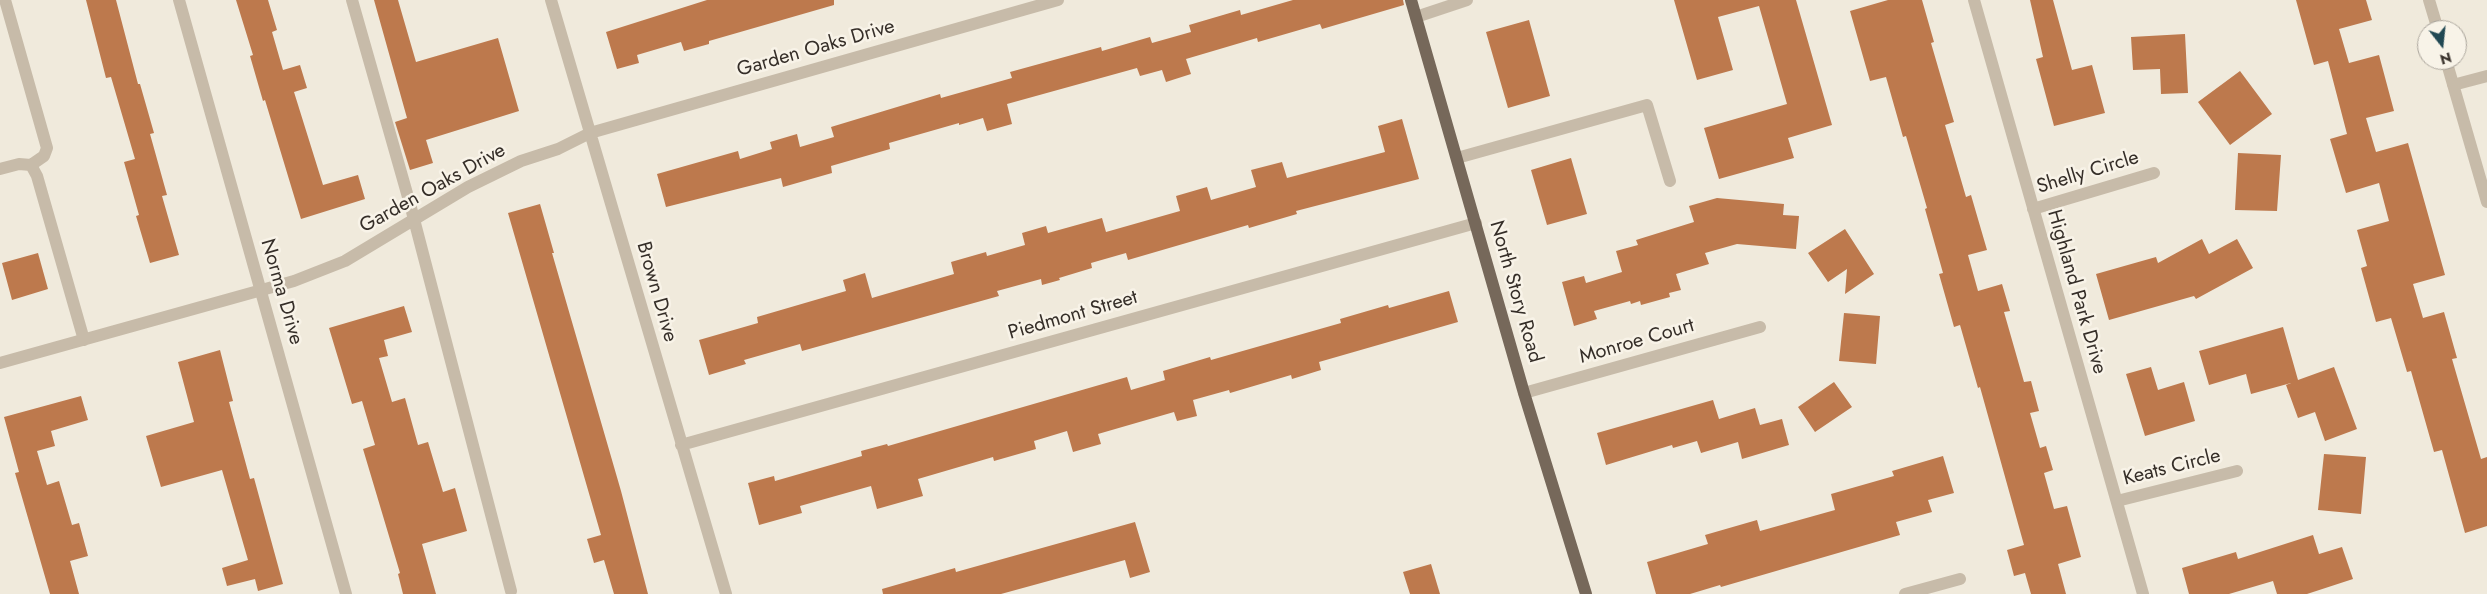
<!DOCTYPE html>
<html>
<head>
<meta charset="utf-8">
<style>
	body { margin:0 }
	#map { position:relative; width:2487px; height:594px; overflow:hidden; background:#f0eadc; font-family:Jost,sans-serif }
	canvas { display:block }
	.north { position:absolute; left:2417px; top:20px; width:50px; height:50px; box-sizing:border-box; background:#f8f3e8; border:1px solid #aaa49b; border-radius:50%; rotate:164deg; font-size:14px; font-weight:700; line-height:20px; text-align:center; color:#352e28 }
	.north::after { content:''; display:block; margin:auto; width:18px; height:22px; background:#214853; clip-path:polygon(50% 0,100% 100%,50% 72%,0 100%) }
</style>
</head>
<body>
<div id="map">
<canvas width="2487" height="594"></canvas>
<div class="north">N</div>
</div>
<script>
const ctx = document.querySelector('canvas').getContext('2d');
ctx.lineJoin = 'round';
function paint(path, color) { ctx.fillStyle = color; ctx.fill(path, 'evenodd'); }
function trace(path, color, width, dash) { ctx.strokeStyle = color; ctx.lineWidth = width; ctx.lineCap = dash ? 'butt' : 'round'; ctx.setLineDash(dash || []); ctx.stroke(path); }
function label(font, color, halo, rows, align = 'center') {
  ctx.font = font + ' Jost,sans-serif'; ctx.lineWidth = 5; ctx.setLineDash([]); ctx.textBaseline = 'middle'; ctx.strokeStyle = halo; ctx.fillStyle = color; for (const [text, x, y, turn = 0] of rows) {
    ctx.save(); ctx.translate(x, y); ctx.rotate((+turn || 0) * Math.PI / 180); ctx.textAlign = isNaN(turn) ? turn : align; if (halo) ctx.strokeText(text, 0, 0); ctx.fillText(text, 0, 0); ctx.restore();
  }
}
paint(new Path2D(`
	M86,0H116L138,84H140L154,133L150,134L167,195L162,196L179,255L150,263L136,216L139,215L124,162L135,159L111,77L106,78Z
	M236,0H268L277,30L272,32L283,70L300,65L307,88L294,92L323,185L358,175L365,199L301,219L265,100L263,101L250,56L253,55Z
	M374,0H398L416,62L498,38L519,111L426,140L433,163L410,170L395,122L407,118Z
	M707,0H834V5L709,41V44L684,51L681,42L637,55L639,63L617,69L606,32Z
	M1293,0H1403L1404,5L1322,29L1320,24L1258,42L1257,38L1186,59L1191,74L1166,82L1162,70L1140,76L1137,68L1007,104L1012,124L987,131L983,118L959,125V123L889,143L890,149L831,166L832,173L783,187L781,178L666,207L657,174L738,151L740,159L772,149L770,142L797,134L800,147L834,137L831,127L940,94L941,98L1012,78L1010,72L1101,47L1102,51L1150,37L1152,43L1191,32L1189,25L1240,10L1241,15Z
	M1674,0H1796L1832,125L1788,138L1794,158L1719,179L1704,128L1787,104L1759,6L1718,17L1733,70L1697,80Z
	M1888,0H1922L1934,42L1931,43L1954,122L1945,125L1966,197L1971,195L1987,250L1968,255L1978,291L2002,284L2010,311L2004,312L2024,382L2031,381L2039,411L2030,413L2040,448L2046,446L2053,470L2044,473L2054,509L2067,506L2081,557L2058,564L2066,594H2031L2025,573L2014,576L2007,550L2024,545L1980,387L1978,388L1960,325L1954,327L1939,274L1943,273L1925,209L1927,208L1906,136L1903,137L1886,77L1870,81L1850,11Z
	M2030,0H2053L2072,70L2092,65L2105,113L2054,126L2036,59L2043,57Z
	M2296,0H2366L2372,20L2339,29L2349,63L2379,55L2394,111L2366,118L2376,152L2408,143L2445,275L2413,284L2423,318L2444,312L2457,358L2452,359L2481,459L2487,457V526L2465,533L2442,450L2434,452L2411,371L2407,372L2391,318L2376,322L2361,268L2367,266L2357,230L2389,221L2379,183L2346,193L2330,139L2347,134L2328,61L2314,65Z
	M1529,20L1550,96L1508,108L1486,32Z
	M2185,34L2188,93L2161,94L2160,69L2133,70L2131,37Z
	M2240,71L2272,114L2230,145L2198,102Z
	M1402,119L1419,179L1296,211L1297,214L1249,228L1248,225L1128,260L1126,253L1091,263L1092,268L1059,278L1060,280L1042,285L1041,279L997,291L999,296L802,351L800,344L744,360L746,364L709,375L699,340L758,323L757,317L846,291L843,280L865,273L872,298L954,274L951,262L986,252L987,256L1025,245L1022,233L1046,226L1048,233L1102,218L1106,232L1180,211L1176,196L1207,187L1211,200L1256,187L1251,170L1282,162L1287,178L1385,152L1378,126Z
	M2238,153L2281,155L2277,211L2235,210Z
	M1571,158L1587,214L1547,225L1531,170Z
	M1717,198L1784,204L1783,215L1799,216L1796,249L1737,244L1705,253L1709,264L1676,274L1681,290L1669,293L1670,297L1641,305L1640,301L1631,304L1630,301L1594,311L1597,319L1574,326L1562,282L1584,276L1586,283L1622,272L1616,251L1638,245L1636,240L1694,222L1689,206Z
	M540,204L554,253H552L621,491L648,594H614L604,560L594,563L587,539L601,535L508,213Z
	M1845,229L1874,274L1845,294L1847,269L1828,282L1808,253Z
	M2202,239L2209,254L2237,239L2253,268L2196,299L2194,296L2109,320L2096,274L2156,257L2158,263Z
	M38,253L48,289L12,300L2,263Z
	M1449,291L1458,322L1319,362L1321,370L1292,379L1291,375L1230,393L1229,390L1193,400L1197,416L1177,421L1174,412L1098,434L1101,444L1073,452L1067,431L1034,441L1036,449L994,461L993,457L918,479L923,496L877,509L871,486L800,506L802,513L759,525L748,483L774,476L775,481L862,456L861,451L887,444L888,446L1127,377L1131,390L1165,380L1163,371L1210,357L1211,360L1341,323L1340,319L1388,305L1389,308Z
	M404,306L412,332L384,340L388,356L379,358L392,402L405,398L418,445L428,442L443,492L455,488L467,531L422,544L436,594H403L398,574L400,573L363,449L375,445L362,401L352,404L329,328Z
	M1844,313L1880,316L1876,364L1839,361Z
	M2283,327L2298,380L2334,367L2357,429L2325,441L2315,412L2298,418L2286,385L2291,383L2251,394L2246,374L2209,385L2199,351Z
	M220,350L233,401L229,402L250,479L254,478L283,584L258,591L255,579L227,586L222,568L248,560L222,470L161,487L146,436L194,422L178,362Z
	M2151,367L2158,390L2184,382L2195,421L2145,436L2126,374Z
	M1834,382L1852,407L1815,432L1798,407Z
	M81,396L88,420L51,431L55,446L37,451L47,485L59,481L72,525L79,523L88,556L70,561L79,594H50L15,473L19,472L4,417Z
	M1713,400L1719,419L1755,408L1760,425L1782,419L1789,445L1742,459L1738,442L1701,453L1697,441L1673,448L1672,445L1606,465L1597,433Z
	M2324,454L2366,457L2361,514L2318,510Z
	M1943,456L1954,493L1928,500L1932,512L1896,522L1900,535L1721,587L1720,585L1690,594H1656L1647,562L1708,544L1705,535L1757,520L1760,531L1835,510L1831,494L1894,476L1892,471Z
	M1135,522L1150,572L1130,578L1125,560L1001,594H883L882,589L955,568L956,572Z
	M2313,535L2319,554L2342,547L2353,579L2307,594H2277L2273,581L2229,594H2189L2182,568L2236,552L2238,559Z
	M1431,564L1440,594H1410L1403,572Z`), '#bd794d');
trace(new Path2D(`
	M5,0L47,148L44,156L31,165
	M179,0L346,594
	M352,0L410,204L511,591
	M551,0L726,594
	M1974,0L2143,594
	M2429,0L2438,30
	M1416,17L1467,0
	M2446,60L2487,202
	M2453,85L2487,76
	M1457,158L1647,105L1670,181
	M0,169L19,164L31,165L37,176L84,340
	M2033,209L2154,173
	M0,363L294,281L345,261L468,187L521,161L558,149L590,133L1058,0
	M1524,393L1760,327
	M681,445L1476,223
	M2117,501L2237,471
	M1905,594L1960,579`), '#c7bba9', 12);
trace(new Path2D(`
	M1411,0L1524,393L1586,594`), '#76685a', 12);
label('20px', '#352e28', '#f8f3e8', [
	["Garden Oaks Drive",816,49,-16],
	["Shelly Circle",2088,173,-17],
	["Garden Oaks Drive",433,189,-29],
	["Norma Drive",281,292,74],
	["Brown Drive",656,292,74],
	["North Story Road",1515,292,74],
	["Highland Park Drive",2076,292,74],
	["Piedmont Street",1073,316,-16],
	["Monroe Court",1637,342,-16],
	["Keats Circle",2172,468,-14]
]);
</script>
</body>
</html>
